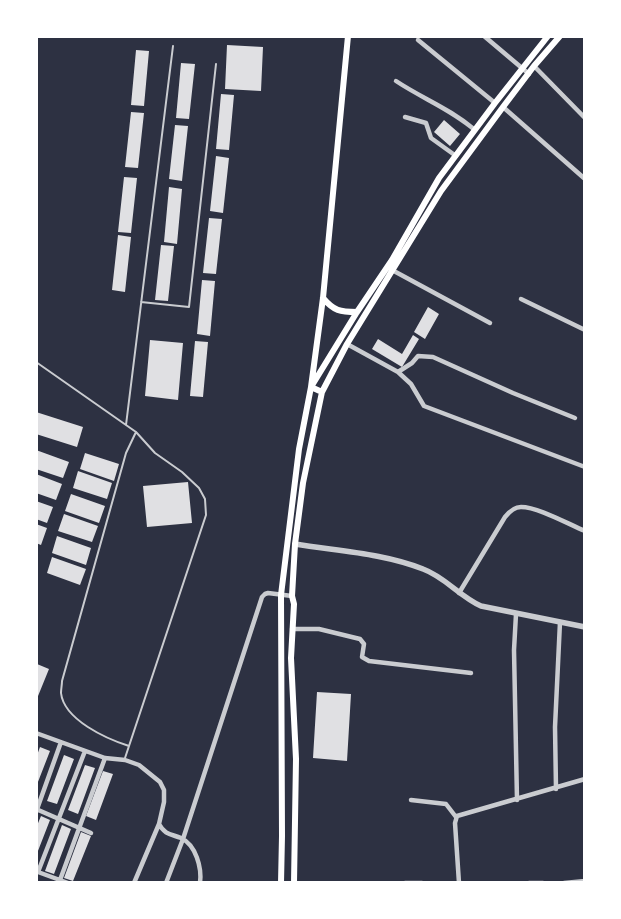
<!DOCTYPE html>
<html>
<head>
<meta charset="utf-8">
<style>
	body { margin:0 }
	#map { position:relative; width:621px; height:919px; overflow:hidden; background:#2d3142; font-family:"PT Sans",sans-serif }
	canvas { display:block }
	.frame { position:absolute; inset:0; border:38px solid #fff; pointer-events:none }
</style>
</head>
<body>
<div id="map">
<canvas width="621" height="919"></canvas>
<div class="frame"></div>
</div>
<script>
const ctx = document.querySelector('canvas').getContext('2d');
ctx.lineJoin = 'round';
function paint(path, color) { ctx.fillStyle = color; ctx.fill(path, 'evenodd'); }
function trace(path, color, width, dash) { ctx.strokeStyle = color; ctx.lineWidth = width; ctx.lineCap = dash ? 'butt' : 'round'; ctx.setLineDash(dash || []); ctx.stroke(path); }
paint(new Path2D(`
	M227,45L263,47L261,91L225,89Z
	M136,50L149,51L144,106L131,105Z
	M181,63L195,64L189,119L176,118Z
	M221,94L234,95L229,150L216,149Z
	M131,112L144,113L138,168L125,167Z
	M444,120L460,134L450,146L434,132Z
	M175,125L188,126L182,181L169,179Z
	M216,156L229,158L223,213L210,211Z
	M124,177L137,178L131,233L118,232Z
	M169,187L182,189L177,244L164,242Z
	M209,218L222,219L216,274L203,273Z
	M118,235L131,237L125,292L112,290Z
	M161,245L174,246L168,301L155,300Z
	M202,280L215,281L210,336L197,334Z
	M428,307L439,314L425,339L414,332Z
	M413,335L419,339L402,367L372,349L378,339L402,354Z
	M150,340L183,343L178,400L145,396Z
	M195,341L208,342L203,397L190,396Z
	M36,412L83,427L77,447L36,434Z
	M36,450L69,462L63,478L36,469Z
	M85,453L119,464L114,481L80,469Z
	M78,471L112,483L107,499L73,488Z
	M36,474L62,484L56,500L36,493Z
	M188,482L192,523L147,527L143,486Z
	M71,494L105,506L99,523L65,511Z
	M36,501L53,507L47,523L36,519Z
	M64,514L98,526L92,542L58,531Z
	M36,524L47,528L41,545L36,543Z
	M57,536L91,548L86,565L52,553Z
	M52,557L86,569L80,585L47,573Z
	M37,664L49,669L36,701V665Z
	M317,692L351,694L347,761L313,758Z
	M40,747L50,751L36,787V758Z
	M64,755L74,759L57,804L47,801Z
	M85,765L95,768L78,814L68,810Z
	M103,771L113,774L96,820L86,816Z
	M41,816L50,820L36,856V828Z
	M62,825L71,829L54,874L45,871Z
	M81,832L91,836L73,881L64,878Z`), '#e0e0e3');
trace(new Path2D(`
	M141,302L189,307L216,64
	M36,362L136,432L155,453L182,472L199,488L205,499L206,515L125,758
	M126,425L173,46
	M129,746C107,739 64,720 61,693C61,689 62,685 62,681L126,453L136,432`), '#caccd0', 2);
trace(new Path2D(`
	M484,36L529,74
	M418,40L495,103
	M534,66L585,118
	M396,81C423,99 449,108 475,130
	M503,107L585,179
	M405,117L426,123L431,138L456,156
	M392,270L490,323
	M521,299L585,330
	M347,344L398,372L411,384L424,406L585,467
	M398,372L412,363L418,356L433,357L513,393L575,418
	M459,593L505,517C509,512 515,507 521,507C538,507 568,524 585,531
	M516,614L514,650L517,800
	M292,629H319L360,639L364,644L362,657L369,661L471,673
	M36,733L105,758L125,760L139,765L160,782L164,790V802L159,824C165,835 171,834 181,838C196,845 202,868 200,883
	M556,789L555,727L560,622
	M411,800L446,804L456,817
	M36,809L91,833
	M36,812L61,742
	M38,872L85,751
	M38,872L68,883
	M60,880L105,758
	M134,883L159,824
	M166,883L183,839L262,597L265,594L268,593L292,596
	M405,883H422
	M459,883L455,823L457,816L585,779
	M529,883H543
	M564,883L585,881`), '#caccd0', 4.5);
trace(new Path2D(`
	M295,544C337,551 383,553 423,569C445,577 459,596 481,606L585,627`), '#caccd0', 5.5);
trace(new Path2D(`
	M323,298C334,311 340,312 357,312
	M322,392L311,387L323,298L348,36
	M281,883L282,836L281,595L299,449L311,387L357,312L392,260L439,178L495,103L548,36
	M294,883L296,759L291,658L294,604L292,596L295,544L303,483L322,392L347,344L441,191L503,107L534,66L560,36`), '#fff', 6);
</script>
</body>
</html>
